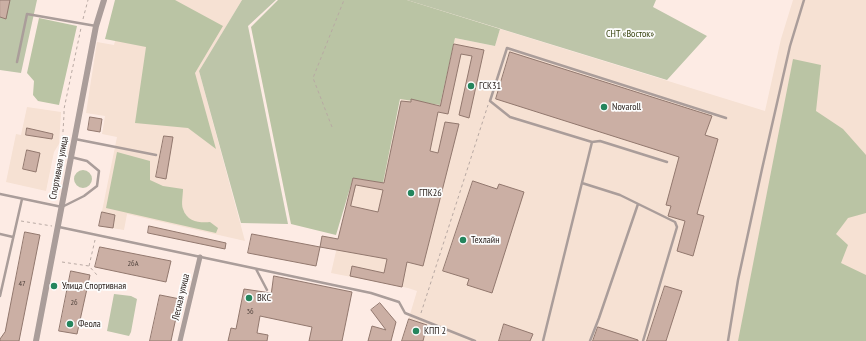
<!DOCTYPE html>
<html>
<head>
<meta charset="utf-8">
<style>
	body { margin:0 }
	canvas { display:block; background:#fdebe4 }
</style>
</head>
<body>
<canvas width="866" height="341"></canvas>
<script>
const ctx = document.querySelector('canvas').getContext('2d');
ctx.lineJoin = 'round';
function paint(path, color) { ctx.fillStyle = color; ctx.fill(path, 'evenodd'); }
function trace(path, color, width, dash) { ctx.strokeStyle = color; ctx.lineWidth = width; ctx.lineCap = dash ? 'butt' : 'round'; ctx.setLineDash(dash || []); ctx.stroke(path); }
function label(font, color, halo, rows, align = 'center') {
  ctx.font = font + ' "PT Sans Narrow",sans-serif'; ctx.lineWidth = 3.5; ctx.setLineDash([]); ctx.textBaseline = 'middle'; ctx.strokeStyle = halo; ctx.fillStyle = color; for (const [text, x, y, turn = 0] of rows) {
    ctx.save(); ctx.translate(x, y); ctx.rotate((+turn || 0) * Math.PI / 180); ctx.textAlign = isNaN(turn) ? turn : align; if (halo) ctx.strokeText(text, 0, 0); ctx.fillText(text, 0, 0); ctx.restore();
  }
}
paint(new Path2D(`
	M126,0H242L199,71L245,241L127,214L124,230L99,226L117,137L102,134L105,116L86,113L97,42L114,45Z
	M793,0H866V341H402L417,291L408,288L331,273L353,178L383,182L401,97L440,105L455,38L495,46L500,29L765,111L781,39Z
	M27,107L61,112L59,144L54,152L46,191L6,182L16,134L21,135Z`), '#f6e1d3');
paint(new Path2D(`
	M0,0H37L21,73L0,70Z
	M242,0H276L248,26L288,224L241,223L199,71Z
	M407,0H656L653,7L707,36L667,80Z
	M74 179a9 9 0 1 1 18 0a9 9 0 1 1-18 0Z
	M114,294L131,296L137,299L131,332L129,336L107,331Z`), '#bdc5a9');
paint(new Path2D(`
	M115,0H175L223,26L195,73L216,149L188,128L135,123L146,47L105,39Z
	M278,0H407L500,29L495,46L455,38L440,105L400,99L383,183L353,178L336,235L291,224L251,27Z
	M39,18L77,26L59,105L38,101L33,95L34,81L27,73Z
	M793,59L821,65L816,111L843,129L866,155V213L848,218L836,234L848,245L841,263L866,275V341H738Z
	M117,152L150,161V180L163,186L183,189C183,195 181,204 183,209C187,222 200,223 210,222L218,228L216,233L106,208Z`), '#bac4a4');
const building = new Path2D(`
	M0,0H10L6,19L0,17Z
	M454,44L484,50L469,118L459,115L472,56L461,54L448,114L438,112L430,151L438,153L445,122L459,124L423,266L407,262L402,287L350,276L352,266L384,273L387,259L320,247L322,236L338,239L353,178L384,183L401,101L411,102V99L440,106ZM356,185L383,190L378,212L351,206Z
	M510,52L712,116L705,135L718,139L697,214L704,216L693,256L677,251L685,221L668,216L671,206L666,205L679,157L496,99Z
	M90,117L102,119L100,132L88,130Z
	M27,128L53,134L52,139L26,135Z
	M164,136L173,137L166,179L156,177Z
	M27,150L40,153L36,172L23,169Z
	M473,181L497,189L499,184L524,192L492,293L467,285L469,279L443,271Z
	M102,212L115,215L113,228L99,226Z
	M149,226L226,243L225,249L148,233Z
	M25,232L40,235L19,341H0V339L5,332Z
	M252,234L320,247L316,266L248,253Z
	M100,247L171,261L166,282L95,267Z
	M71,271L90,275L77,334L59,331Z
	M274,276L352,292L342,341H309L312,327L260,316L257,333L268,335L267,341H228L231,328L236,329L244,289L271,293Z
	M665,286L682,291L666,341H647Z
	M160,295L180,299L171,341H150Z
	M380,303L396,322L391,341H368L372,326L386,330L371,310Z
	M409,319L427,325L423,341H402Z
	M504,324L533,334L530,341H499Z
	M598,327L638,340V341H593Z`);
paint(building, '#cbafa4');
trace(building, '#92786e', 1);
trace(new Path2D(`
	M83,19L88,0
	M332,127L313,78L344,0
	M60,180L64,115V109L81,28
	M21,221L52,226
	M62,262L89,266L97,275
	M89,266L95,240
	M421,313L488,105`), '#b8a9a3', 1, [3, 3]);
trace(new Path2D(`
	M17,62L27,14L96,26
	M75,139L156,155
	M592,142L600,141L667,162
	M582,183L620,195L675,222L677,227L643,341
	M0,194L62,207L84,196L97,186L99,171L87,161L71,157
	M59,227L371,293L399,302L405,313L475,341
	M0,234L13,237
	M256,269L267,290
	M0,296L22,199
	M543,341L592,142L510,117L490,101L507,48L726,118
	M590,341L599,318L638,204
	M728,341L738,280L762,169L790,46L804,0`), '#aa9d9a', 2.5);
trace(new Path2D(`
	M180,341L200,257`), '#aa9d9a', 5);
trace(new Path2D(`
	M36,341L96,26L104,0`), '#aa9d9a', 6);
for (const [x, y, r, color] of [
	[471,86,4,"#24855d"],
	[604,107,4,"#24855d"],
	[411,193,4,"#24855d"],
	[463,240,4,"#24855d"],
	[54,286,4,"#24855d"],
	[249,298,4,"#24855d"],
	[70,324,4,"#24855d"],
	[416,331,4,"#24855d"]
]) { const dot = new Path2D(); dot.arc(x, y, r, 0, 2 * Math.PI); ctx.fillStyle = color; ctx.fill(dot); trace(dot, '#fdfdfd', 1.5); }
label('8px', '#52443e', null, [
	["26А",133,264],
	["47",22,284],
	["26",74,303],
	["36",250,312]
]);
label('10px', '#37430f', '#fdfdfd', [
	["СНТ «Восток»",630,34]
]);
label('10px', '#2a201c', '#fdfdfd', [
	["ГСК31",479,86],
	["Novaroll",612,107],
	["ГПК26",419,193],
	["Техлайн",471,240],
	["Улица Спортивная",62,286],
	["ВКС",257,298],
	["Феола",78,324],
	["КПП 2",424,331]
], 'left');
label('10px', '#2a201c', '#fdfdfd', [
	["Спортивная улица",59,168,-79],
	["Лесная улица",181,297,-77]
]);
</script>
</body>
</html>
